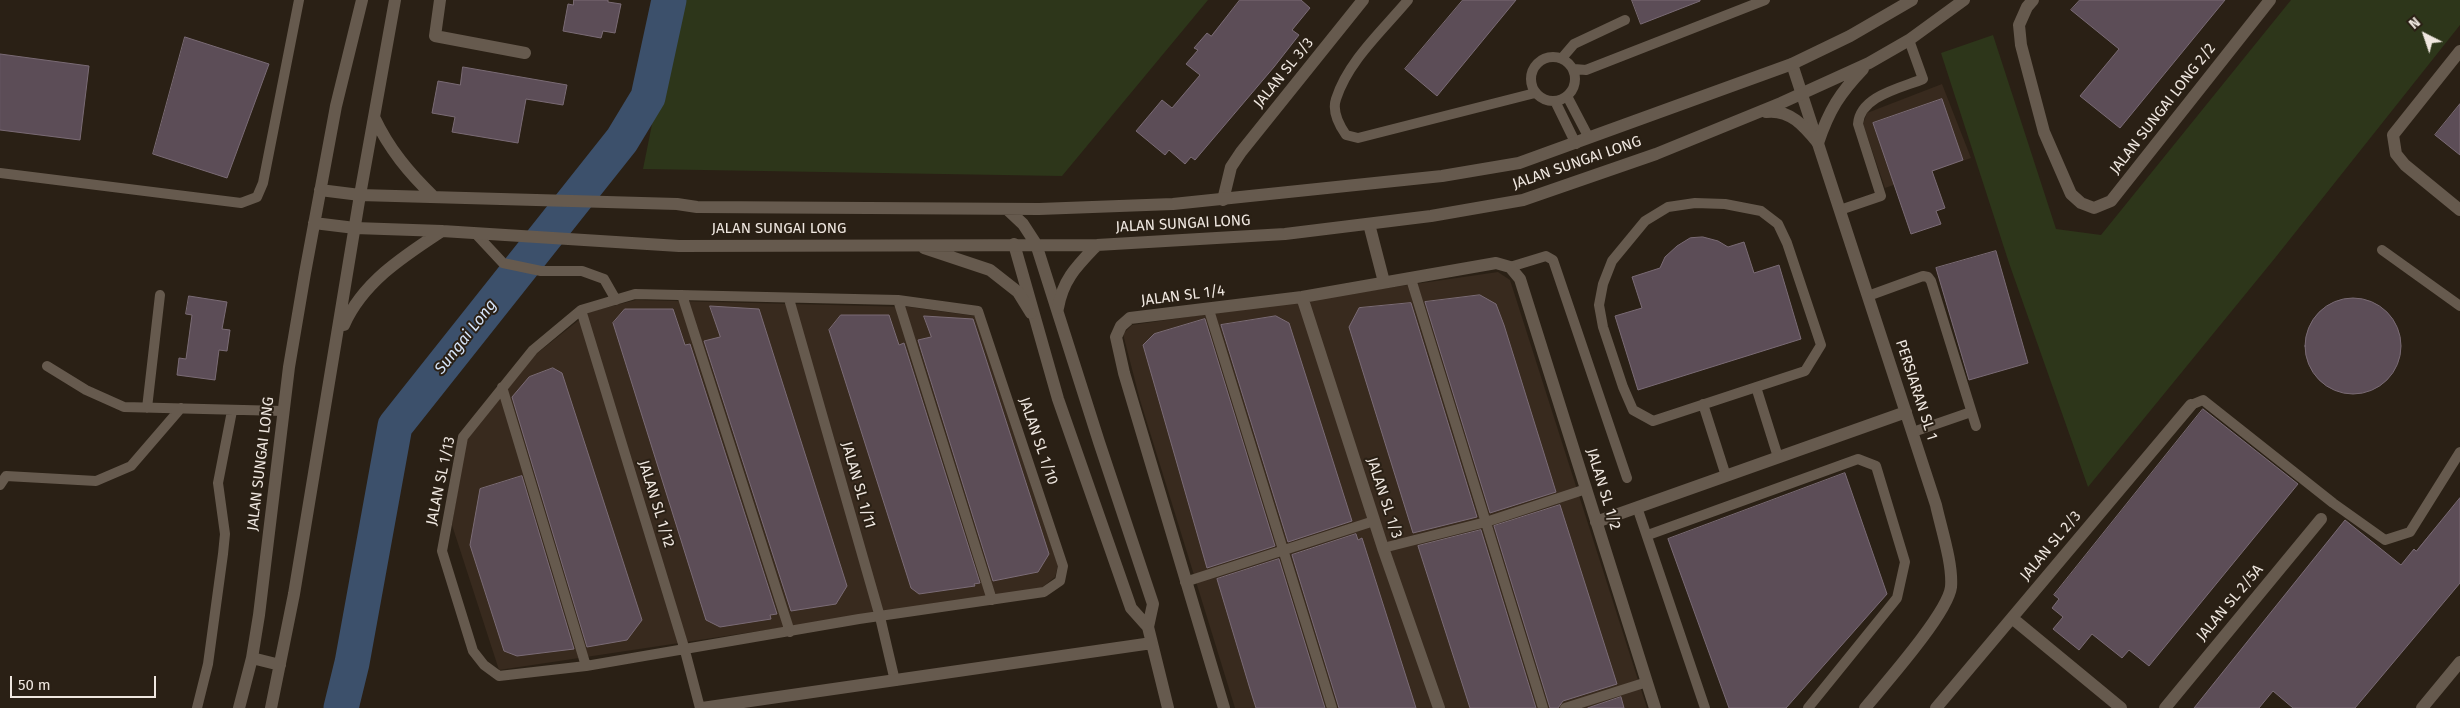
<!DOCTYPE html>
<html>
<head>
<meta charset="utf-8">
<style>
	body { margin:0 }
	#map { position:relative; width:2460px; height:708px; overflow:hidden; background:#2a2015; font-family:"Fira Sans",sans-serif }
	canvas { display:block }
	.north { position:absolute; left:2400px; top:10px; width:50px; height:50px; -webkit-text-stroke:4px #2a2015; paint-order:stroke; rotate:319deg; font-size:14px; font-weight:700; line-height:20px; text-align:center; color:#efe7e0 }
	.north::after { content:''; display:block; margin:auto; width:18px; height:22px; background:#efe7e0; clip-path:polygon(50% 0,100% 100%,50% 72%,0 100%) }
	.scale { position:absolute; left:10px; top:676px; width:146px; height:22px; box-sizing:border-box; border:2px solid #efe7e0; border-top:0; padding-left:6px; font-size:15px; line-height:18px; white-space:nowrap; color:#efe7e0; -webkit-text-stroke:4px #2a2015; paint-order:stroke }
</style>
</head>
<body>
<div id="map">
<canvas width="2460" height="708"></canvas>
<div class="north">N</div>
<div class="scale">50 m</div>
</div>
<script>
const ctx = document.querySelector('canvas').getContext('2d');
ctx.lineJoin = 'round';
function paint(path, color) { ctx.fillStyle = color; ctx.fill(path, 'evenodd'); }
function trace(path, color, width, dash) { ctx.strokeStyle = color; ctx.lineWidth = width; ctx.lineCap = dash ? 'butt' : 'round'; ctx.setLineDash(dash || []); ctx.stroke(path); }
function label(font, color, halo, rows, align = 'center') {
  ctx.font = font + ' "Fira Sans",sans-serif'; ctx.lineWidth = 4; ctx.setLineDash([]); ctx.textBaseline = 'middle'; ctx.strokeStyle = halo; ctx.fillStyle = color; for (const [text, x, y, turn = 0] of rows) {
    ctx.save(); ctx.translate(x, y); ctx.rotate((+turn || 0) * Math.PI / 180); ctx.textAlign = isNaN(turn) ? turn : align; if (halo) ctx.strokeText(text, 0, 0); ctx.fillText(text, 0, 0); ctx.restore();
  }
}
paint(new Path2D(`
	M1942,84L1971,158L1885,188L1863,124L1867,113Z
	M1498,272L1510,280L1647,708H1235L1140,400L1123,334L1132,325Z
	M636,300L909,307L975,316L1058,565L1055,577L1040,589L499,670L452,525L466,440L535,355L589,312Z`), '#382a1e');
paint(new Path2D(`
	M677,0H1208L1062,176L643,169Z
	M2291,0H2460V25L2275,258L2088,487L2009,263L1941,53L1993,35L2056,229L2101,235Z`), '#2d361a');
trace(new Path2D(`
	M341,708L352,663L395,426L622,140L648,97L669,0`), '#3c506b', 35);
const building = new Path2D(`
	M574,0H608V2L621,4L615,33L603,31L601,38L563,31L568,4L573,5Z
	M1240,0H1301L1310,8L1292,30L1299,35L1274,67L1195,160L1191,157L1185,164L1169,150L1165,155L1136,131L1162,100L1172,108L1200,75L1186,64L1198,50L1194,48L1207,33L1211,36Z
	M1463,0H1516L1437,96L1405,69Z
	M1632,0H1700V1L1641,24Z
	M2080,0H2225L2120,128L2080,96L2119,49L2071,10Z
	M185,37L269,64L227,178L153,154Z
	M0,54L89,66L80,140L0,130Z
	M463,67L567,85L563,105L526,99L518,143L452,132L455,117L432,113L438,81L460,85Z
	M1942,99L1963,160L1932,171L1945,208L1936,211L1941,224L1911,234L1873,123Z
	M2460,104V155L2435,135Z
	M1703,237L1718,241L1728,247L1744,242L1754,273L1779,265L1801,339L1638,390L1615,316L1642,308L1632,277L1660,268L1665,257L1677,246L1690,238Z
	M1996,251L2028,363L1969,380L1936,268Z
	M1480,295L1496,304L1504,325L1556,492L1490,513L1425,302Z
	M189,296L227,302L222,329L230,330L227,351L219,350L215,380L177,375L179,358L186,359L192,315L186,314Z
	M2305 346a48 48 0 1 1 96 0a48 48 0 1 1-96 0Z
	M1411,303L1477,517L1413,533L1349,327L1359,308Z
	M710,306L759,309L847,586L836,604L791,611L704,341L720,337Z
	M625,309H673L685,345L690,344L777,614L770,615L771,619L720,627L706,620L613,323Z
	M841,315H889L899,345L904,343L980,583L974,584L975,586L919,594L911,588L829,330Z
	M924,316L973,319L1049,554L1038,572L993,581L918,340L931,337Z
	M1276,316L1289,323L1352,521L1288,542L1221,325Z
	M1205,319L1275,546L1207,568L1143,345L1154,334Z
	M553,368L562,373L642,620L627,640L587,647L512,397L529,377Z
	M2203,409L2298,484L2149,666L2129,650L2122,658L2092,634L2079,650L2053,629L2063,617L2052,608L2059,599L2054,595Z
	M1845,473L1887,594L1786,708H1729L1668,539Z
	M522,476L574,649L517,656L504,651L470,545L480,489Z
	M2460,498V583L2355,708H2293L2273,691L2259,708H2194L2345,520L2401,565L2414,549L2416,551Z
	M1560,505L1617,684L1563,701L1558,708H1550L1494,526Z
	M1481,530L1536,708H1470L1418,546Z
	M1356,534L1358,540L1362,538L1416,708H1339L1292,555Z
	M1279,559L1325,708H1256L1250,689L1217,579Z
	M1621,697L1624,708H1588Z`);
paint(building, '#5c4d57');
trace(building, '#7a6b75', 1);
trace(new Path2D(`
	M1408,0C1383,30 1348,61 1336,99C1332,111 1339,125 1346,135L1358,138L1535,93
	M1531 79a22 22 0 1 1 44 0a22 22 0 1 1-44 0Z
	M1562,58L1574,44L1625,20
	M1574,69L1586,70L1765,0
	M1567,96L1589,138
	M1555,101L1576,144
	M0,173L241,203L257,197L263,183L299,0
	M1695,203L1725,204L1761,211L1778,224L1787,243L1821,345L1805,371L1653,421L1633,410L1623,387L1603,327L1599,305L1603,284L1612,261L1645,221L1668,207Z
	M1840,210L1881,196L1858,124C1860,96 1901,88 1923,79L1909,40
	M475,233L503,263L541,271H582L604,279L616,300
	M2382,250L2460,306
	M1510,267L1546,256L1553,260L1627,478
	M1411,279L1543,708
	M635,294L898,300L978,311L1063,566L1060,581L1044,592L859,619L586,666L499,676L484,665L473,651L442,551L463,437L533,350L581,310Z
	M682,295L790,632
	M1868,296L1923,276L1928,277L1931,281L1976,426
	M789,299L880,617L895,681
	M898,300L992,600
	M581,310L684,647L700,708
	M1209,310L1332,708
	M47,366L86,390L124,407L283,411
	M502,387L586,666
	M1756,387L1778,457
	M1703,404L1726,476
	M2191,405L2203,400L2333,503L2385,540L2410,532L2460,452
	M147,408L160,295
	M1913,432L1971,412
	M0,485L6,476L96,481L131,466L181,408
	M1637,507L1705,708
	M1648,535L1858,459L1876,466L1905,562L1897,598L1808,708
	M1383,548L1486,522L1586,489
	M1185,582L1374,521
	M197,708L208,664L223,554L225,534L218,483L232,411
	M1565,708L1647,682`), '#665a4e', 10);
trace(new Path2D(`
	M440,0L435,36L525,53
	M2033,0L2027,7L2019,25L2021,45L2044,132L2071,194L2081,203L2094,208L2111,201L2270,0
	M2460,51L2393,135L2396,154L2405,165L2460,210
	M1792,64L1936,505C1941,528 1953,564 1951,587C1948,613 1884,685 1865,708
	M1223,200L1231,167L1241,152L1363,0
	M1369,224L1384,282
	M1014,244L1058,399L1131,608L1148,627L1168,708
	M1036,244L1099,442L1153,604L1148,627
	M1302,297L1383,548L1439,708
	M1596,522L1906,412
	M2012,618L2121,708
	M702,708L1152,643
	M1224,708L1124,373L1116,337L1121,326L1130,318L1302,297L1496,263L1510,267L1520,279L1655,708
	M1936,708L2191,405
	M2165,708L2321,519
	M2422,708L2460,662`), '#665a4e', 12);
trace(new Path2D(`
	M1766,112C1790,109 1804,126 1818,143C1829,110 1840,93 1863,69
	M374,117C389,149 409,173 434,197
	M320,190L360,195L677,204L697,207L1039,209L1173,204L1442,176L1519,163L1792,64L1850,36L1912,0
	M1007,209L1023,224L1036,244
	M314,223L355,228L442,231L679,246L1097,245L1285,234L1431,216L1523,200L1656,154L1781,103L1869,63L1909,40L1964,0
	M924,248L990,270L1018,292L1031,313
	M1058,308C1063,279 1077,266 1097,245
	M344,325C363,282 404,256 442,231
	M252,658L280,665
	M239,708L252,658L259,615L289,367L305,273L336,106L362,0
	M271,708L294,594L360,195L395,0`), '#665a4e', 12);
label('15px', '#efe7e0', '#2a2015', [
	["JALAN SL 3/3",1284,73,-51],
	["JALAN SUNGAI LONG 2/2",2163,109,-52],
	["JALAN SUNGAI LONG",1577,163,-19],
	["JALAN SUNGAI LONG",1183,224,-3],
	["JALAN SUNGAI LONG",779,229],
	["JALAN SL 1/4",1183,296,-7],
	["PERSIARAN SL 1",1916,390,72],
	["JALAN SL 1/10",1038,441,71],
	["JALAN SUNGAI LONG",261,464,-83],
	["JALAN SL 1/13",441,481,-78],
	["JALAN SL 1/11",858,485,74],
	["JALAN SL 1/2",1603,489,73],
	["JALAN SL 1/3",1384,498,72],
	["JALAN SL 1/12",656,504,73],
	["JALAN SL 2/3",2051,546,-50],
	["JALAN SL 2/5A",2230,603,-50]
]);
label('italic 16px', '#d5e4f9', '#2a2015', [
	["Sungai Long",466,337,-52]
]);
</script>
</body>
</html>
